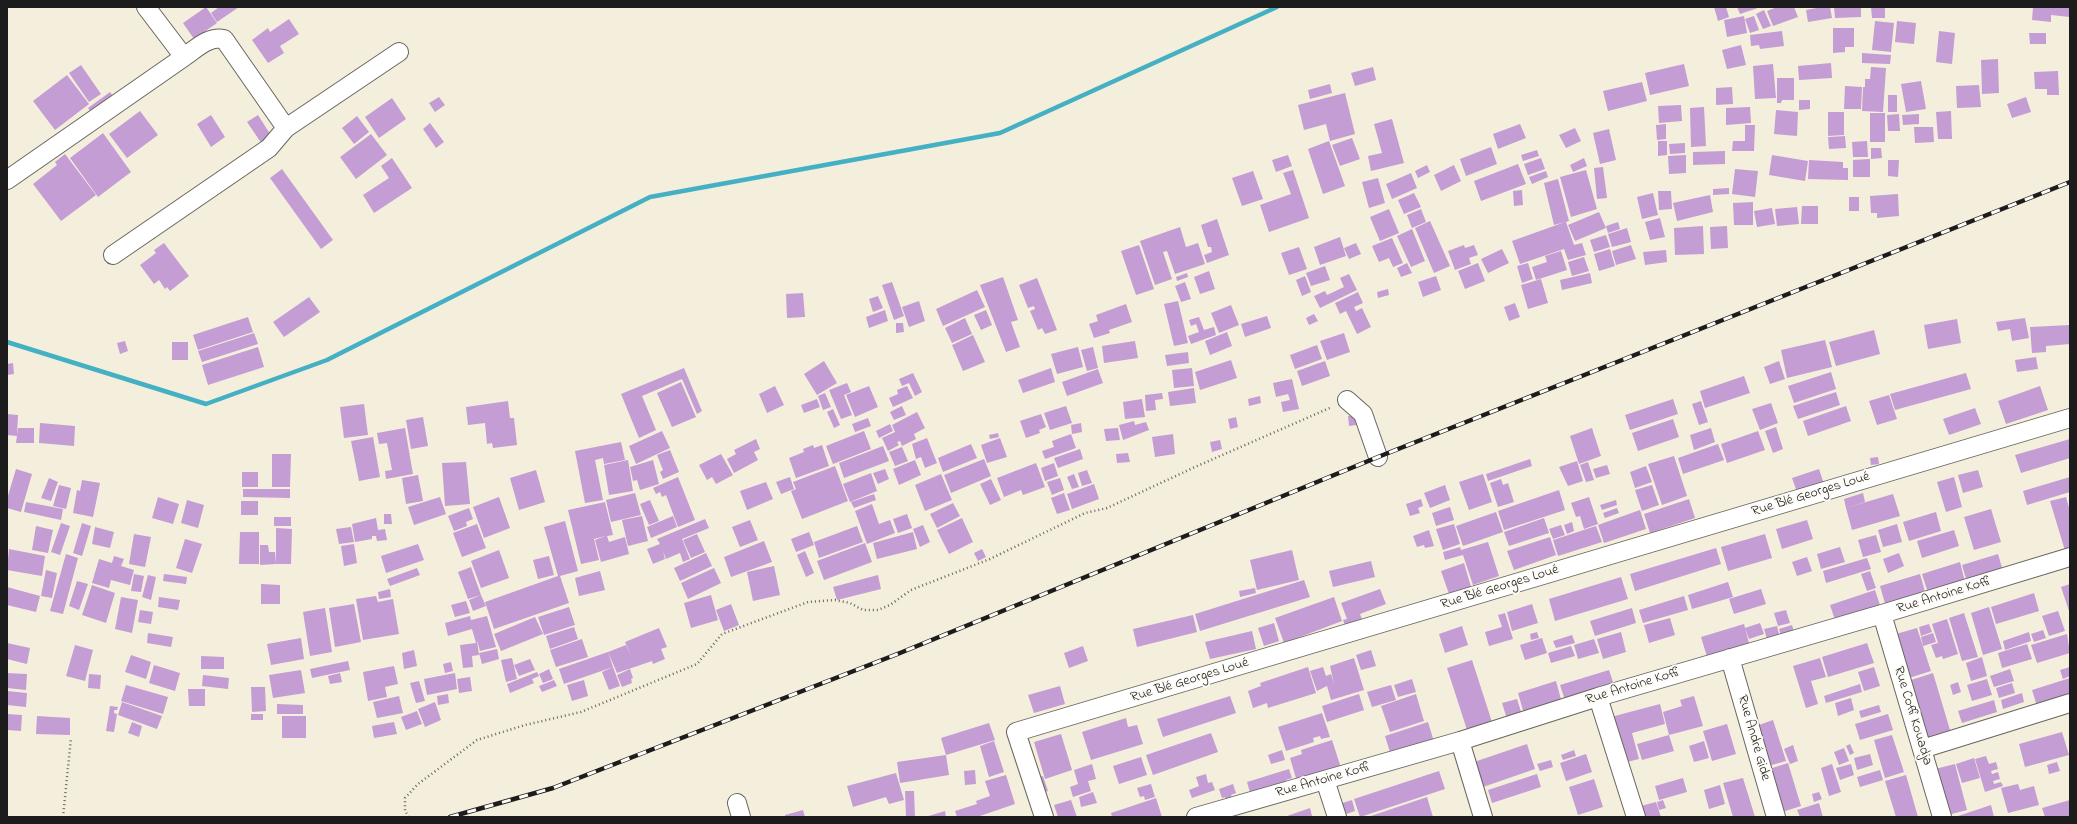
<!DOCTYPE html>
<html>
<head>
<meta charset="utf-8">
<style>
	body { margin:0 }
	#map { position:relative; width:2077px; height:824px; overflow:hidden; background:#f4efdc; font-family:"Indie Flower",sans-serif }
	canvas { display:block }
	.frame { position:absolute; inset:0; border:8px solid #1c1c1c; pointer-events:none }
</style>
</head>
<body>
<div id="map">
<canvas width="2077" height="824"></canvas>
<div class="frame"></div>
</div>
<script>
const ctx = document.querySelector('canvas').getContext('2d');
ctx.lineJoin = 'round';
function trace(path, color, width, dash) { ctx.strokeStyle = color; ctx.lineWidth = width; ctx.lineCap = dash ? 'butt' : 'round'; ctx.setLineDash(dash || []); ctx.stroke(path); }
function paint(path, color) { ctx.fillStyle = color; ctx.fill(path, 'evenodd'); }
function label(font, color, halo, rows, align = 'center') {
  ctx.font = font + ' "Indie Flower",sans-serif'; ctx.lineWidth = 4; ctx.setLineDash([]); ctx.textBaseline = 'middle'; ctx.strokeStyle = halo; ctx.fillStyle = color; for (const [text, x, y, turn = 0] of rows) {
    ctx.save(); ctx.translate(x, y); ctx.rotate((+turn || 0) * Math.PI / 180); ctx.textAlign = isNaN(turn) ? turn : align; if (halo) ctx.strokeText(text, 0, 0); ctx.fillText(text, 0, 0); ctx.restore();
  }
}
trace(new Path2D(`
	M7,342L206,404L327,360L650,197L1000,133L1277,7`), '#45b0c3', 4.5);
paint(new Path2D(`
	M206,7L217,23L194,39L183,23Z
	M219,7H239L217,22L211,13Z
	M1714,7H1726L1729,17L1718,21Z
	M1737,7H1761L1740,14Z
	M1777,7H1794L1798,17L1773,26L1767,11Z
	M1822,7H1830L1832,18L1808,22L1806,10Z
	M1834,7H1861V17L1835,18Z
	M1871,7H1885V18H1872Z
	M2033,7H2070V17L2051,15V22L2032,20Z
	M1764,10L1771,26L1763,29L1756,14Z
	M1744,16L1747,33L1727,37L1724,20Z
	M1754,16L1759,30L1750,33L1745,19Z
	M289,19L299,34L280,46L284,53L268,63L252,40L268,28L270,32Z
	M1875,21L1894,23L1891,52L1872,50Z
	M1897,21L1916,23L1914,44L1895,42Z
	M1833,28H1854V47H1845V52L1833,53Z
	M1782,31L1784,46L1760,49L1759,45L1751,46L1750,35Z
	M1939,31L1955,33L1952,64L1936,62Z
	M2029,33H2046V44H2030Z
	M1741,45L1746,65L1727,69L1722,50Z
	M1862,53L1891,55L1890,64L1862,63Z
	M1998,59L1999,93L1982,94L1981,60Z
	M1831,63L1832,78L1799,80L1798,66Z
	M1684,64L1689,86L1650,95L1645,73Z
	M1773,64L1776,98L1755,99L1753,66Z
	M81,65L101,94L89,102L69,73Z
	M1373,67L1376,80L1355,86L1351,73Z
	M1871,67L1886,68L1883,112L1862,111L1863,87H1865V79H1870Z
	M2058,71L2059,95H2047V89H2035L2034,72Z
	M67,75L89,104L55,130L33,101Z
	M1777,78H1794V100H1782L1781,103H1777Z
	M1921,81L1926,109L1906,112L1901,84Z
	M1642,82L1647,101L1608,111L1603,91Z
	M1330,84L1332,93L1310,99L1308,90Z
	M1979,85L1981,107L1957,108L1956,86Z
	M1845,86L1862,87L1861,109H1844Z
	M1732,87L1733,104L1716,105V88Z
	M110,92L115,99L93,115L88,108Z
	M1345,93L1355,134L1330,141L1326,124L1304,130L1298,105Z
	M1888,95H1897V112H1888Z
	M439,97L445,105L435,112L429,103Z
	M2026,97L2031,112L2012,118L2007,104Z
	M392,98L406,119L379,138L365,117Z
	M1799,100H1810V109L1799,110Z
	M1681,105L1682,121L1659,123L1658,106Z
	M1704,107L1706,146L1691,147L1690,108Z
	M1750,107L1751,123L1726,125V108Z
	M1776,110L1798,112L1797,136L1774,134Z
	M140,111L158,135L127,158L109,134Z
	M1951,111L1952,139H1938L1936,112Z
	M1828,112H1844V135L1828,136Z
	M1870,113H1885V142H1870Z
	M1899,114L1900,131H1888L1887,115Z
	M1919,114V124L1903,125L1902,115Z
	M211,115L225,137L211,147L197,124Z
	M258,115L272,137L262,144L247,122Z
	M357,116L369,132L354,144L342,128Z
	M1392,119L1404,163L1371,171L1368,156L1382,153L1374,124Z
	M430,123L444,142L436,148L423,129Z
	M1520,124L1526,138L1498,149L1493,134Z
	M1666,124V139L1657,140L1656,125Z
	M1745,125H1755L1754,151H1732L1733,141H1745Z
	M1914,127H1933L1934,142L1915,143Z
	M1575,128L1581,141L1566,148L1559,135Z
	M1609,129L1616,160L1600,164L1593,133Z
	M103,133L131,172L98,197L70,158Z
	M371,134L387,155L356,179L340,157Z
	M1845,136L1846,148L1829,149L1828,137Z
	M1352,138L1360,159L1340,166L1332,145Z
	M1329,141L1345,186L1323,194L1308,149Z
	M1658,141H1667V155L1658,156Z
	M1867,141L1868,157H1853L1852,142Z
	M1685,143V153L1670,154L1669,144Z
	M1491,147L1497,164L1466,176L1460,159Z
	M1871,148H1881L1882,158L1871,159Z
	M1537,150L1539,156L1523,161L1521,155Z
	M1725,151V164L1693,165V152Z
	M65,154L96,195L61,221L33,184L57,165L55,162Z
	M1288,155L1292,166L1276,172L1272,160Z
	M1686,155V173L1669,174L1668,156Z
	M1772,155L1808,161L1805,181L1769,175Z
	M392,158L412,188L374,213L363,195L389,178L381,166Z
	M1541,158L1545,169L1528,175L1524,164Z
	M1584,158L1587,166L1573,172L1570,165Z
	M1870,159V177H1853V160Z
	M1809,160L1843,162V168H1848V180L1808,179Z
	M1888,160H1899L1898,177L1888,176Z
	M1518,164L1526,184L1481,201L1474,181Z
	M1427,165L1430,172L1418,178L1415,171Z
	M1454,165L1461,181L1441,191L1434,175Z
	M1603,167L1607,198L1597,199L1594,168Z
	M282,169L333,240L321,249L270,178Z
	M1735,169L1758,171L1755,197L1732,194Z
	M1293,170L1309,218L1269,232L1260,205L1291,194L1283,173Z
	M1586,170L1597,209L1571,217L1560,177Z
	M1253,171L1263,199L1242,206L1232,178Z
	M1546,171L1548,177L1532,184L1529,177Z
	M1411,173L1417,188L1392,199L1386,184Z
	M1378,178L1385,203L1369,208L1362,182Z
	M1558,179L1569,221L1566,222L1574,245L1582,243L1586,255L1568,260L1564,249L1520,264L1512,241L1565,222L1554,225L1544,183Z
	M1729,188V194L1713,195V189Z
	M1522,190L1523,205L1514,206L1513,191Z
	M1658,191H1671L1672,209L1659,210Z
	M1414,193L1421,207L1404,214L1398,200Z
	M1653,193L1658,215L1642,219L1637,197Z
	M1898,194L1899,216L1877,218V213H1871L1870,196Z
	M1710,195L1713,212L1677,221L1673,203Z
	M1849,197H1859V211H1849Z
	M1753,202V225H1734L1733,203Z
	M1802,206H1818V224H1801Z
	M1797,207L1799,224L1777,226L1775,209Z
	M1772,208L1775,224L1757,227L1754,211Z
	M1389,209L1399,233L1380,241L1370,217Z
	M1421,209L1426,222L1412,228L1407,215Z
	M1599,212L1606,228L1575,241L1568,225Z
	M1660,218L1665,237L1650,240L1645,222Z
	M1217,219L1229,255L1207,263L1204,255L1212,252L1211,247H1208L1201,225Z
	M1430,221L1450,266L1434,273L1415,228Z
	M1618,222L1620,229L1608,233L1606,226Z
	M1703,226L1704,254L1675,255L1674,228Z
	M1727,226L1728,248L1711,249L1710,227Z
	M1180,227L1186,247L1198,243L1205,264L1175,274L1167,251L1163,252L1172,279L1155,285L1140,241Z
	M1627,228L1631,242L1612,247L1608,234Z
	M1412,229L1425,261L1411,267L1397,236Z
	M1606,235L1610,247L1594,252L1590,240Z
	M1340,237L1346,256L1320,265L1314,247Z
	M1392,238L1403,263L1393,267L1389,258L1379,262L1372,246Z
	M164,243L189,276L170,291L167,287L165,289L159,280L154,284L140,265L156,253L154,250Z
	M1356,243L1361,254L1349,259L1344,248Z
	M1139,245L1154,289L1136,295L1121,251Z
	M1464,245L1465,248L1474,245L1478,255L1469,258L1471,264L1455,270L1448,251Z
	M1631,245L1636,259L1616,265L1612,251Z
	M1299,247L1307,269L1289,275L1281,253Z
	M1502,249L1509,263L1488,273L1481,259Z
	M1610,249L1615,266L1599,271L1594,254Z
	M1666,250L1667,262L1645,265L1643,252Z
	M1561,251L1567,270L1536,280L1532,267L1547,262L1545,256Z
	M1584,257L1589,271L1572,276L1568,262Z
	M1407,263L1412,273L1401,277L1397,268Z
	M1478,263L1485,281L1465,289L1458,271Z
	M1528,263L1533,279L1522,283L1517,266Z
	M1325,266L1330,280L1311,286L1306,273Z
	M1209,271L1215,289L1200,294L1194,277Z
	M1187,273L1188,277L1177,281L1176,277Z
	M1590,273L1592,283L1562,290L1560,280Z
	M1349,274L1357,290L1320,308L1314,296L1325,291L1327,295L1344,287L1340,278Z
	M1305,276L1311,292L1302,296L1296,280Z
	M1436,276L1441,290L1423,297L1418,282Z
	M1003,277L1018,320L1011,322L1020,347L1006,352L980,285Z
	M1037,278L1057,330L1045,334L1042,328L1038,330L1030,311L1035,309L1034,306L1028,308L1019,285Z
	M1541,279L1548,303L1528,309L1521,285Z
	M892,282L904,316L894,320L882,285Z
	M1185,282L1191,299L1181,302L1175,286Z
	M1388,289L1389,295L1378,298L1377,292Z
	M977,290L985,307L943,326L936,309Z
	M1358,292L1363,303L1354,307L1356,311L1362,308L1371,327L1357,334L1346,311L1340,314L1335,303Z
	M803,293L805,317L787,318L786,294Z
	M878,296L883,308L873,312L869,299Z
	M309,297L320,312L284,337L273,322Z
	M919,301L925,321L909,327L902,307Z
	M1178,301L1188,343L1174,346L1164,304Z
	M1515,303L1520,317L1509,321L1504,307Z
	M1126,304L1132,322L1109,330L1110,333L1094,338L1089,324L1098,321L1096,315Z
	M1231,305L1239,325L1219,333L1211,313Z
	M885,310L888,321L869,328L866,317Z
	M986,310L992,325L981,330L974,315Z
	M1314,314L1318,321L1309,325L1306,318Z
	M1267,316L1271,328L1245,337L1241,324Z
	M248,317L253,332L198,350L193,335Z
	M1199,317L1204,330L1214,327L1216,335L1191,344L1188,336L1199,332L1196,324L1191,326L1189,320Z
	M965,318L972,334L952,343L945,328Z
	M2025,318L2029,338L2012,341L2010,329L1998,331L1996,322Z
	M1957,319L1961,343L1928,349L1924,325Z
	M896,323H903L904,332L896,333Z
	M2070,325V344L2046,346V352L2032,353L2030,327Z
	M1874,330L1880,354L1836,366L1829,342Z
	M1227,332L1232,346L1210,355L1205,341Z
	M254,333L258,344L202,362L198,351Z
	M1344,333L1350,352L1327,360L1320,341Z
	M973,335L985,362L963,371L952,345Z
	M1825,340L1832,367L1787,378L1781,350Z
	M125,341L128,351L120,354L117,343Z
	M1135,341L1138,358L1104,363L1102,346Z
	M172,342H188V360H172Z
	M1317,345L1322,359L1295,369L1290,355Z
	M258,347L264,367L208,385L202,365Z
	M1078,347L1083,367L1057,374L1051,354Z
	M1093,347L1098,368L1087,371L1081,350Z
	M1188,352L1189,363L1167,366L1165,355Z
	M2036,357L2038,369L2017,372L2015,360Z
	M1231,360L1237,378L1200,390L1195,372Z
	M824,361L837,383L817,395L804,374Z
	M1325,361L1330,376L1302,386L1297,371Z
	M1779,361L1785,379L1770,384L1764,367Z
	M13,363L14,374L7,375V364Z
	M684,368L702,411L697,414L682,379L642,396L656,430L639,438L621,394Z
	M1051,368L1055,382L1023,393L1018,380Z
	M1192,368L1194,386L1174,388L1172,370Z
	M1098,369L1103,383L1067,396L1062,382Z
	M1831,372L1836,389L1794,403L1788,386Z
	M913,373L922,392L915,396L909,383L902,386L899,379Z
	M1966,373L1971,389L1895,410L1890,394Z
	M1744,376L1750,393L1705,408L1700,391Z
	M1292,379L1299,409L1283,412L1281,402L1290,400L1288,394L1276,397L1273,383Z
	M681,382L696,417L672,427L657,393Z
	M847,383L851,392L844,395L852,415L841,419L829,390Z
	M775,386L784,405L767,413L759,394Z
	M869,386L878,407L855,417L846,395Z
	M907,386L913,398L893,407L889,398L898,394L897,390Z
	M2040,386L2048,410L2006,424L1998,401Z
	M1194,388L1196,403L1170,406L1168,392Z
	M1836,392L1840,405L1798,419L1793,406Z
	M825,393L831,407L823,410L818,396Z
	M1162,393L1163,399L1155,400L1156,410L1146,411L1145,395Z
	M1889,395L1897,419L1877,425L1869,401Z
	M1260,396L1261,403L1249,406L1248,399Z
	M817,399L820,407L804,413L801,405Z
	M1142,399L1145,417L1125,419L1123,402Z
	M1673,399L1678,414L1630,430L1625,415Z
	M508,401L510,418H514L517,445L493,448L492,443L487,444L485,423L468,425L466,407Z
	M1701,401L1708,422L1699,425L1692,404Z
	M1771,403L1778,423L1760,430L1752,409Z
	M364,404L368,435L344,438L340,407Z
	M902,406L906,415L894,420L890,412Z
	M1066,406L1072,423L1050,430L1044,413Z
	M1846,406L1851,421L1808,436L1803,421Z
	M1975,408L1981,424L1949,435L1943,419Z
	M833,409L840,425L834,428L827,412Z
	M917,412L925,428L914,434L916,439L902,446L900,441L897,442L899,445L888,451L882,438L895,432L892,425Z
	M7,414L18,415L17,436L7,435Z
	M1041,414L1046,427L1039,430L1040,433L1026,438L1020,421Z
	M1355,415L1356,425L1349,426L1348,416Z
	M423,417L428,446L411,449L406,420Z
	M1236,417L1238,427L1230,429L1228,419Z
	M868,418L871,426L855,432L852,424Z
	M1673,419L1679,437L1638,451L1632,433Z
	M1134,421L1135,425L1146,422L1149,430L1123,440L1119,425Z
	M40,423L75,426L74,446L39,443Z
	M1081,423L1082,432L1072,434L1071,425Z
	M890,424L893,431L879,438L876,431Z
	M1776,427L1783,449L1773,453L1765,431Z
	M18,428H34V443H16Z
	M405,428L413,474L386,479L385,471L392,470L387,443L379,444L377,433Z
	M1118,428L1120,440L1106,441L1104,429Z
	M1592,428L1601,456L1579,464L1570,436Z
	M1711,428L1715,442L1694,450L1690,435Z
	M662,431L670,448L636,464L629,446Z
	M864,431L871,449L833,464L826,446Z
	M1758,431L1765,450L1727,463L1721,444Z
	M998,433L999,437L990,439L989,435Z
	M1071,434L1076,448L1045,459L1042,451L1054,447L1052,441Z
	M1173,434L1175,454L1155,457L1152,437Z
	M373,437L380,477L359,481L351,441Z
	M927,438L937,463L925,468L921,457L916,459L912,444Z
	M1000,438L1007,457L987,463L981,445Z
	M756,439L760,449L754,452L758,460L734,473L727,459L736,454L734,450Z
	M2070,439V458L2021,473L2015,455Z
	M1220,440L1222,449L1212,452L1210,442Z
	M621,442L625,460L604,464L603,458L595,460L603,500L585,503L575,451Z
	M971,444L977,458L943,472L938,458Z
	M1718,444L1724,460L1683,474L1678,458Z
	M813,445L814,448L822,445L829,466L796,478L789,458L804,452L803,449Z
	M883,446L889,461L844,478L839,463Z
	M902,447L908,461L895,466L889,452Z
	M1080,449L1083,459L1058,468L1054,458Z
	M670,450L679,472L663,479L660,472L663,470L657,455Z
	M1128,453L1130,462L1117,463L1116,454Z
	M272,454H291L290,487H272Z
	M721,454L733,475L716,484L712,477L707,480L699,465Z
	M1674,456L1687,496L1662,505L1648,464Z
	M1878,457L1879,464L1871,465L1870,458Z
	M984,459L991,476L951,493L944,475Z
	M1530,459L1532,466L1488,481L1486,474Z
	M628,460L633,491L609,495L604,465Z
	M653,460L659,484L640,490L637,480L633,481L630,467Z
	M915,460L921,475L899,485L893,469Z
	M1577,461L1583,481L1568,486L1559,467Z
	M466,462L470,504L445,506L442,463Z
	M1588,462L1594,480L1586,482L1580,465Z
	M1036,463L1045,487L1023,495L1021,490L1004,497L997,478Z
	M1054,463L1058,476L1045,481L1041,468Z
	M1607,465L1610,474L1596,478L1593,469Z
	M835,466L848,501L802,519L791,491L796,489L793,482Z
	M1646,466L1652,482L1635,488L1630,472Z
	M16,469L32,474L21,512L7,508V499Z
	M885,469L889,479L878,484L873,473Z
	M1819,469L1824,484L1797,492L1792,478Z
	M536,470L545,502L519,510L510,478Z
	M1087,470L1092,483L1082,486L1078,473Z
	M1978,470L1983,487L1963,493L1958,475Z
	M242,472H258V487H242Z
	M871,473L877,491L850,502L843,484Z
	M941,474L952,500L925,511L915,485Z
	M1074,474L1079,487L1072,489L1067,477Z
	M1483,474L1492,502L1469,510L1459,482Z
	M418,475L423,501L406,504L402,478Z
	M678,477L695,520L678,527L666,495L662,497L660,492L656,494L653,488Z
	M790,477L794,489L781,494L776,482Z
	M1954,477L1962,507L1946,512L1937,482Z
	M2070,477V492L2027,505L2023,491Z
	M49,478L58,482L51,501L41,498Z
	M1060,478L1064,490L1052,495L1047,482Z
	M991,479L1001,500L990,505L980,484Z
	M1501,479L1503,485L1508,483L1514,502L1498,507L1490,483Z
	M82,480L100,483L93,517L73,513L77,490L80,491Z
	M766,482L773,499L747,510L740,491Z
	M1094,484L1099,499L1072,509L1067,494Z
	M59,485L71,488L66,509L53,506Z
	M1445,485L1450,500L1430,508L1424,493Z
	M1652,485L1659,505L1642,511L1635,490Z
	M243,489H290V498L243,497Z
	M1559,490L1565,510L1504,530L1498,511Z
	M635,493L641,515L611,522L606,500Z
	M1064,493L1070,510L1057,514L1051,498Z
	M1863,493L1865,502L1846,508L1844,499Z
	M874,494L876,500L854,508L851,502Z
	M1893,494L1900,516L1852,530L1846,508Z
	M158,497L179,504L173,524L152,518Z
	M440,497L446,514L414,525L408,507Z
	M499,497L510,528L484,538L473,507Z
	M1589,497L1598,524L1584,529L1580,516L1576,517L1571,503Z
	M2066,497L2070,511V553L2066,554L2050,501Z
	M1421,499L1423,506L1418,508L1420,513L1410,516L1406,504Z
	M1689,499L1695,518L1650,533L1644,514Z
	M187,500L204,505L198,528L181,523Z
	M650,500L659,521L649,525L640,504Z
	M1616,500L1617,505L1602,510L1600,505Z
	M241,501H258V515H241Z
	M26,502L63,509L61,520L24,512Z
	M605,502L613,535L607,536L609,542L625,537L629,554L601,562L595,540L605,536L594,539L599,560L581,564L568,510Z
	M953,503L960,516L937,528L930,514Z
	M872,504L879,524L890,520L895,533L867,544L855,511Z
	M1450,507L1454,520L1436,526L1432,513Z
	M469,508L473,519L466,522L467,526L454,531L448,516Z
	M1617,508L1619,513L1605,518L1603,513Z
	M1991,509L2001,542L1974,550L1964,517Z
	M1640,510L1646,529L1604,543L1598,525Z
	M1496,512L1503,532L1463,546L1456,526Z
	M1936,512L1941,531L1909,541L1903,522Z
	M384,514H391L392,524H384Z
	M907,514L912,528L898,533L893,519Z
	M642,516L648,541L628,546L622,520Z
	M673,516L677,527L651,538L647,527Z
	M274,517H291V526H274Z
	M376,518L378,530L385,529L387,540L377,541L376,536H372V539L355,542L352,524Z
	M962,518L973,542L949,554L937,530Z
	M1544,518L1549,533L1509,546L1504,532Z
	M705,519L709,528L682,539L690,559L683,562L680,553L666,559L663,551L665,559L653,564L647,549L660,544L657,539Z
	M750,520L758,540L740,547L732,527Z
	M1807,520L1813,539L1782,549L1776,529Z
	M565,521L578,571L560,576L569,603L494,629L485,602L558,576L544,527Z
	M1572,522L1574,531L1567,534L1564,525Z
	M61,523L70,526L60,555L51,552Z
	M82,523L91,526L82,556L73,553Z
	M477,524L486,548L462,557L453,533Z
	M1454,524L1460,544L1443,550L1436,529Z
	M1897,524L1902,542L1883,547L1878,530Z
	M923,525L930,542L920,547L913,529Z
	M1561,525L1565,535L1553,539L1549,529Z
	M36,526L53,530L48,553L32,550Z
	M857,526L863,542L819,558L814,542Z
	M1596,526L1602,542L1558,556L1553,540Z
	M95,527L114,532L110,548L92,544Z
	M351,527L354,542L339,544L336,529Z
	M276,528L292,529L291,564H276Z
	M1429,530L1434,546L1425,548L1424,545L1417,547L1413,536Z
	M1954,530L1959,546L1922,558L1917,541Z
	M240,532H259V564H239Z
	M809,532L814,545L796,552L791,539Z
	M913,532L917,549L877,559L873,543Z
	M134,534L151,537L145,567L129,564Z
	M697,534L705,552L691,558L683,540Z
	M1765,534L1772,558L1728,571L1721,547Z
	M1876,535L1881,552L1863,557L1858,540Z
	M1550,537L1556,555L1514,570L1507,551Z
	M185,539L202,544L192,573L176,568Z
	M764,541L772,562L731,577L724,557Z
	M1488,542L1499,576L1473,585L1463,555L1445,560L1443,552L1460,547L1461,550Z
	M865,543L872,562L824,580L817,561Z
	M354,544L357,563L344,566L341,546Z
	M418,544L424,560L386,573L381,556Z
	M260,545H268L269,552H275L276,564L260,565Z
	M1840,547L1845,562L1821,569L1817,554Z
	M1716,548L1721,564L1635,591L1630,574Z
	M9,549L45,556L42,576L7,570Z
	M982,549L986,557L978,561L974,553Z
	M499,550L509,578L481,588L471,561Z
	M1292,550L1299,580L1257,590L1250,560Z
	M805,551L814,573L806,577L797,555Z
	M706,553L712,566L680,581L674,568Z
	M1899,553L1904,566L1888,573L1883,559Z
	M66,554L78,558L63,614L50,611Z
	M1998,554L2003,571L1967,582L1962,565Z
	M114,556L124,559L121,566L134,570L130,585L111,580L109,588L92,583L99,559L112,563Z
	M549,556L554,575L538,579L533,560Z
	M1807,557L1812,571L1797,576L1792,562Z
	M1867,558L1871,569L1826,583L1823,571Z
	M1371,561L1375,577L1333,587L1329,571Z
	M1960,562L1965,582L1928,593L1922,574Z
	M1464,563L1471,587L1449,594L1441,571Z
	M774,566L780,595L753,601L747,572Z
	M471,567L481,595L468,599L458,572Z
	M417,568L420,575L390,586L387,579Z
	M714,568L721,583L688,599L681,583Z
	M46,570L57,573L52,598L41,596Z
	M600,571L605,590L579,596L575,578Z
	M1870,571L1876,588L1867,591L1861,574Z
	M134,574L144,576L141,592L131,591Z
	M164,574L187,577L186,584L163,581Z
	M1920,574L1926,595L1886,607L1880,586Z
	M148,575L156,577L151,600L142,597Z
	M878,575L881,589L837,600L833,587Z
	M1621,577L1628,599L1555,621L1549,599Z
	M1304,580L1310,597L1200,631L1195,614Z
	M77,581L88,584L79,610L69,606Z
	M1728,582L1733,597L1692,609L1688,595Z
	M261,584L280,585V604H261Z
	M2070,584V614L2061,587Z
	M92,585L115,593L106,623L82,615Z
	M7,587L40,596L36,612L7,605Z
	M1255,588L1256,593L1240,597L1239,591Z
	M390,589L391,597L379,599L378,592Z
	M1380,589L1386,604L1360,614L1363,622L1346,628L1343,620L1347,619L1341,603Z
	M1761,589L1766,604L1734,614L1729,599Z
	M1875,590L1881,608L1836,623L1830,605Z
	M2034,593L2039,611L1996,624L1991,607Z
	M481,595L486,606L473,611L469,600Z
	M711,595L718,620L691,628L684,603Z
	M376,596L378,602L393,599L399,634L363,640L356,599Z
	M1684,596L1688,610L1643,623L1639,610Z
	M121,597L138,600L132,633L115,629Z
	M159,597L180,600L178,610L158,607Z
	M1334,597L1342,621L1284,643L1275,618Z
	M466,601L470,613L455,617L451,605Z
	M354,604L361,642L335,647L329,608Z
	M731,604L739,625L724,631L716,610Z
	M1532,604L1538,623L1512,631L1507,612Z
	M569,607L575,625L544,635L538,617Z
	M1989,607L2002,649L1983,655L1971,613Z
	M325,608L332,652L310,656L303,612Z
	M1632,608L1636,623L1595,636L1590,621Z
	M140,610L153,612L151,624L138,622Z
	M1786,610L1790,623L1778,626L1774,613Z
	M2058,611L2065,631L2049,636L2042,616Z
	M1505,613L1513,639L1489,646L1485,632L1502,627L1498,615Z
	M1964,613L1978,657L1962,661L1949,618Z
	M1193,615L1197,632L1137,647L1133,629Z
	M470,616L471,620L487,616L496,647L480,651L477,640L479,655L472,656L473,667L463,668L460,645L476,643L472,629L448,636L445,623Z
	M535,617L543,634L501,651L494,634Z
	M1670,618L1675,635L1649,643L1644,625Z
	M1947,619L1958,654L1943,659L1942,656L1936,658L1931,645L1938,643L1932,624Z
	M1274,623L1279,641L1264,646L1258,628Z
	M1760,623L1764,634L1749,639L1745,628Z
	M1744,624L1750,647L1708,660L1701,637Z
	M1929,624L1932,632L1921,636L1919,627Z
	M1792,625L1795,635L1782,639L1779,629Z
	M1462,626L1468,645L1445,653L1439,634Z
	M1777,626L1780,638L1768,642L1764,629Z
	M574,627L578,639L550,649L546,636Z
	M659,628L667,647L661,649L665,659L653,664L652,661L617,673L608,652L626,645L632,657L625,642Z
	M1917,628L1931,671L1909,678L1896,634Z
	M2043,630L2046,638L2034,642L2031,634Z
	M1252,631L1256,649L1210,659L1205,642Z
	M1537,632L1539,638L1531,640L1530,634Z
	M1621,632L1626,652L1603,659L1597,639Z
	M2029,632L2031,641L2005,650L2003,641Z
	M148,633L173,637L171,647L147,643Z
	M1933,633L1936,642L1923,646L1921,637Z
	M2067,634L2070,653L2037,663L2031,645Z
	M1572,635L1575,643L1556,648L1553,641Z
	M301,638L304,659L271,665L267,644Z
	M1542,638L1547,653L1525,660L1520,645Z
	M582,639L588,657L556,667L550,650Z
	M1594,639L1599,653L1578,659L1574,645Z
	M7,643L30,648L27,664L7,659Z
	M1867,643L1874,663L1828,677L1822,657Z
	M2027,644L2032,659L2002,668L1998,653Z
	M75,645L93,650L85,681L66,676Z
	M1083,646L1088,661L1069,668L1064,653Z
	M1571,646L1575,656L1551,663L1548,653Z
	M497,649L499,659L482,664L479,653Z
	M414,650L417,666L404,669L402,653Z
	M1371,650L1376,666L1361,670L1356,655Z
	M608,652L613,667L564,684L559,669Z
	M131,655L151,662L146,679L125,672Z
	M201,656L224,657V669H201Z
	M1982,657L1987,676L1971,681L1966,663Z
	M512,658L517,679L506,682L501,660Z
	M1354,658L1364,690L1331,700L1327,686L1317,691L1310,671L1323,667L1326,676L1331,674L1334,684L1330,666Z
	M1820,658L1826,677L1811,681L1818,704L1806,708L1793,666Z
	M530,659L535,670L519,676L514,665Z
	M1472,660L1492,722L1467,730L1447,668Z
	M348,661L350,670L312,678L310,669Z
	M451,662L453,671L445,673L443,664Z
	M154,665L180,673L175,691L149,683Z
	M394,666L398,684L385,687L387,697L368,701L363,672Z
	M613,667L620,686L609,690L602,672Z
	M1308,667L1316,693L1268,708L1267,703L1253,708L1248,691L1261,686L1260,683Z
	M1874,667L1880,686L1864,691L1858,672Z
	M2070,667V676L2063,679L2060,670Z
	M549,669L553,679L543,683L539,674Z
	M630,669L633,678L631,679L632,683L622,687L617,675Z
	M2010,669L2014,681L1994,687L1990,676Z
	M301,670L305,693L273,698L269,675Z
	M1609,670L1615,688L1566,703L1560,685Z
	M537,672L539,676L532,679L534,683L510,693L507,684Z
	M7,673L27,674L26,690L7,688Z
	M340,673L342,682L330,684L328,676Z
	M455,673L457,689L427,695L424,679Z
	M1933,673L1950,730L1928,737L1911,680Z
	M89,674L101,675L100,689L88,688Z
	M203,675L229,678L228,689L202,686Z
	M470,677L472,691L459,693L457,679Z
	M2070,678V695L2037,706L2032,690Z
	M1412,679L1416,692L1398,697L1394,685Z
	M1987,679L1992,695L1972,701L1967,685Z
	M554,680L557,686L542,692L539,686Z
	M584,680L588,696L572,701L567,685Z
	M419,681L425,701L416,703L410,683Z
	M1556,681L1562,703L1524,714L1518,693Z
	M1958,682L1961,692L1953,695L1950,685Z
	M2012,683L2015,693L1999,698L1996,688Z
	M1860,684L1862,692L1826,703L1824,696Z
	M126,685L168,697L163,714L121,701Z
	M1391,685L1396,700L1372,707L1367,692Z
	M1060,686L1065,704L1034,713L1028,695Z
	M251,687H265L266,711L252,712Z
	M188,689H205V706H189Z
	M7,691L27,693L26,707L7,705Z
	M2022,693L2024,702L2003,709L2001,700Z
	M448,694L449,703L438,705L437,696Z
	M1359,694L1364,710L1327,722L1322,706Z
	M1416,694L1424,721L1390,732L1381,706Z
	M399,696L403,713L377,718L373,702Z
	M1230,696L1236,713L1163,737L1157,719Z
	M1694,696L1703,726L1669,735L1663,712L1682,706L1680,700Z
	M1851,698L1854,710L1838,716L1835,703Z
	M1517,699L1523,718L1508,722L1502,703Z
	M1994,700L1997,712L1962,723L1958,711Z
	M122,702L162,716L157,729L118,715Z
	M435,702L441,720L425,727L418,709Z
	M277,704L303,705V714H277Z
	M1660,704L1665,724L1632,733L1639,759L1623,763L1611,717Z
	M1879,705L1881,712L1861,718L1859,711Z
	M110,706L118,707L117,710H114V713L117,714L114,732L106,731Z
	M417,711L422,724L406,730L401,717Z
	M1322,713L1330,737L1321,739L1320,736L1313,738L1314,742L1286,751L1278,727Z
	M7,714L22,715L21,731L7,730Z
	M251,714H263V720H251Z
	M1888,714L1893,730L1860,740L1855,724Z
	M37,716L70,718V735L36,734Z
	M282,716H306V738H282Z
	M1126,718L1128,727L1137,725L1143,744L1091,760L1082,732Z
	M1773,720L1786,761L1768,766L1756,726Z
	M132,722L142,726L139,737L128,733Z
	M394,722L397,734L374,738L372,726Z
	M1428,722L1435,745L1392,759L1385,736Z
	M989,723L995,740L946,755L941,738Z
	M1727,724L1736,754L1712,761L1703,731Z
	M2062,732L2069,755L2025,767L2019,744Z
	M1211,733L1218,752L1153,775L1146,755Z
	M1061,734L1072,770L1045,779L1034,742Z
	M1669,735L1674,751L1642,760L1637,744Z
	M1892,735L1904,772L1885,778L1874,740Z
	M1332,740L1342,771L1298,785L1290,758L1302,754L1301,750Z
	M994,741L1004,772L989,777L980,746Z
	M1704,741L1709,758L1694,762L1689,746Z
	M1527,744L1535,769L1483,787L1474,762Z
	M1850,744L1854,753L1850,755L1846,746Z
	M1793,745L1798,761L1790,764L1784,749Z
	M1844,748L1849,761L1839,765L1834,752Z
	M1282,750L1285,760L1271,764L1268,755Z
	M1574,750L1576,756L1563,760L1561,755Z
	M1586,754L1592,772L1566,781L1560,763Z
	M1870,754L1873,765L1857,770L1854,758Z
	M946,755L949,775L900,783L897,762Z
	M1986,756L1989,764L1996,762L1998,769L1991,771L1992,774L1998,772L2000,779L1993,781L1994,784L2001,782L2003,786L1985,792L1975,759Z
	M1141,757L1147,775L1119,784L1113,766Z
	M1974,758L1980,778L1962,783L1956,764Z
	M1551,760L1553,767L1540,771L1537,764Z
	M2057,762L2060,771L2049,774L2047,765Z
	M1788,763L1801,806L1779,813L1766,770Z
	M1092,764L1096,779L1088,781L1091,791L1073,797L1070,787L1078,784L1074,770Z
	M1832,764L1841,792L1829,796L1821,768Z
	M1851,764L1854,775L1840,780L1836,768Z
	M1955,764L1967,810L1944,816L1931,770Z
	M1289,769L1292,778L1286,780L1288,788L1251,796L1247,782Z
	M975,770L976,784L965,785L964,771Z
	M1880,770L1883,780L1860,787L1857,777Z
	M1439,771L1445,789L1360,817L1354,799Z
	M896,773L904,800L889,804L886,797L853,807L847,786Z
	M1206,774L1208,783L1212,782L1215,790L1192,798L1189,790L1199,786L1196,777Z
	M1537,774L1541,787L1492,803L1488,790Z
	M1006,775L1015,804L977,817H957L955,811L977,804L976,801L990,796L985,781Z
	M1906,775L1918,817H1896L1885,781Z
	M1043,776L1048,791L1038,794L1033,779Z
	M1683,778L1687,792L1659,800L1655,786Z
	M1743,778L1755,817H1733L1723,783Z
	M1594,779L1603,807L1578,815L1569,787Z
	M1151,784L1155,797L1145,800L1144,796L1140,797L1137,788Z
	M1233,784L1236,793L1231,795L1234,804L1228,806L1225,797L1222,798L1219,789Z
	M2018,784L2020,790L2034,786L2039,805L2008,813L2001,788Z
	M1720,785L1725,804L1709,809L1704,790Z
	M905,791H914L915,817H906Z
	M1093,792L1097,803L1081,807L1079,797Z
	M1819,792L1822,799L1814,802L1812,794Z
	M1427,797L1433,817H1368Z
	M1156,798L1162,817H1112L1111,813Z
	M1071,800L1077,817H1058L1054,805Z
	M1352,800L1355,811L1340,816L1336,805Z
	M1663,800L1666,808L1659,810L1657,802Z
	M2070,800V817H2045L2042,808Z
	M1656,802L1661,817H1640L1637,807Z
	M1819,803L1823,817H1800L1797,810Z
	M1991,805L1994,817H1955Z
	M1310,808L1312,816L1287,817V816Z
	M803,810L805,817H785V815Z
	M945,811L946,817H925Z`), '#c39dd4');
const street = new Path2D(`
	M146,7L184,57C196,49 208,36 224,39L286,128L399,52
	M7,180L184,57
	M113,255L269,148L286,128
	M1347,400L1363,414L1378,457
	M1882,614L1942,817
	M1730,658L1776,817
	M1598,697L1636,817
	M1460,741L1483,817
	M1922,749L2070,703
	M1325,780L1337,817
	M737,803L741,817
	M1044,817L1016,732L2070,418
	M1196,817L1460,741L1598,697L1882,614L2070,557`);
trace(street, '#68665f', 20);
trace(new Path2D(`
	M63,817L71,738
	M409,817L405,811V798L418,784L477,740L525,725L581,712L697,664L722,634L808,602L835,600L850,603L863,610H878L890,605L911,590L990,559L1085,513L1107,508L1195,467L1332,407`), '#68665f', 2.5, [1, 3]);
trace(street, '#fff', 18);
const rail = new Path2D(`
	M450,817L553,788L900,653L1378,457L2070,182`);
trace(rail, '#1c1c1c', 4.5);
trace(rail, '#fdfcf7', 3, [9]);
label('14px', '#1c1c1c', '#fdfcf7', [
	["Rue Blé Georges Loué",1811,495,-17],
	["Rue Blé Georges Loué",1500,588,-17],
	["Rue Antoine Koffi",1944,596,-17],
	["Rue Blé Georges Loué",1190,681,-17],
	["Rue Antoine Koffi",1633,687,-17],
	["Rue Coffi Kouadja",1912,716,73],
	["Rue André Gide",1753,738,74],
	["Rue Antoine Koffi",1323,781,-16]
]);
</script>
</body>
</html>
